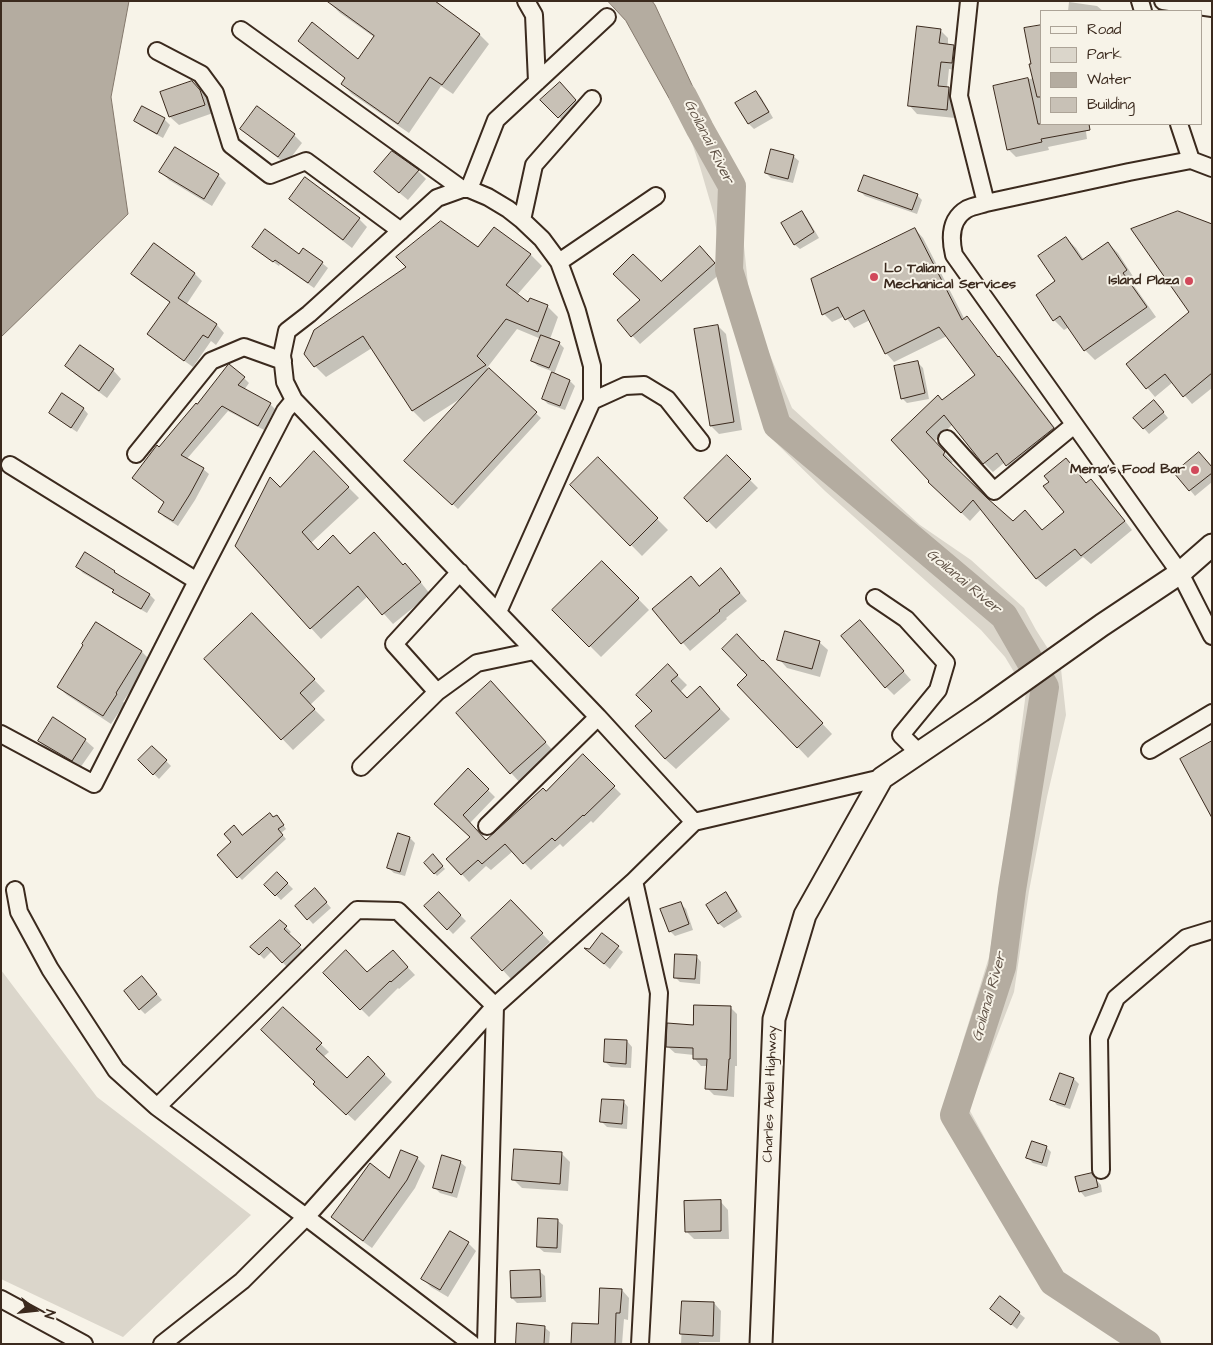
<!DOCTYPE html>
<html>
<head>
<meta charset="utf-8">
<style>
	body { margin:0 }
	#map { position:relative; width:1213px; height:1345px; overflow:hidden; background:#f7f3e8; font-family:"Architects Daughter",sans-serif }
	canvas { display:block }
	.frame { position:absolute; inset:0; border:2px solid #3b2a1e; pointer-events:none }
	.legend { position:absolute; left:1040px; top:10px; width:162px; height:115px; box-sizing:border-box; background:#f7f3e8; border:1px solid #aca397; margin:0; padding:6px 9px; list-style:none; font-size:15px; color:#3b2a1e }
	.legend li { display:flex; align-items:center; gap:10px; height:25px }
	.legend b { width:25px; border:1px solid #aca397 }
	.north { position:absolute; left:10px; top:1285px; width:50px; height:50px; -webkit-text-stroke:4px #f7f3e8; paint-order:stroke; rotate:106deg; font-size:14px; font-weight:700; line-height:20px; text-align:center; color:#3b2a1e }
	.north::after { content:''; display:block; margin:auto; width:18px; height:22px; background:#3b2a1e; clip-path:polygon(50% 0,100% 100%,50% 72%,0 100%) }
</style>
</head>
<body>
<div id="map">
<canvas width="1213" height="1345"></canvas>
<div class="frame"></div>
<ul class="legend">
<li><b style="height:6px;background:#f7f3e8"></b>Road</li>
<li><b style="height:14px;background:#dbd6cb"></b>Park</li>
<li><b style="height:14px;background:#b4aca0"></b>Water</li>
<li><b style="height:14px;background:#c8c1b6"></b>Building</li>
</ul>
<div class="north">N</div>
</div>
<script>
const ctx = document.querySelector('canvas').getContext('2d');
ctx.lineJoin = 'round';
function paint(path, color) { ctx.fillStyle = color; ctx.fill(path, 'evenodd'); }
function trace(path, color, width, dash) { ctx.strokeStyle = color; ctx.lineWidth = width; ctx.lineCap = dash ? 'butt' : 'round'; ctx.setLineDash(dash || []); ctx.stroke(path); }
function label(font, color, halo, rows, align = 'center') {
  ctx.font = font + ' "Architects Daughter",sans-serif'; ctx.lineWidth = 4; ctx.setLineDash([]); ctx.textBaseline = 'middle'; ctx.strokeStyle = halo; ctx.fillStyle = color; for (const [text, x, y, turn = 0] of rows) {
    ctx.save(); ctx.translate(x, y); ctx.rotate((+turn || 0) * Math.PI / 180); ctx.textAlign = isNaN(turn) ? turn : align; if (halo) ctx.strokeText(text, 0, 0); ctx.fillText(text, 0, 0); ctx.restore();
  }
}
paint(new Path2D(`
	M710,124L716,133L737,179L751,313L765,343L792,408L920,525L971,560L1024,608L1036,630L1061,669L1066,715L1047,797L1029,891L1014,992L969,1109L1059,1274L1164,1344H1123L1051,1293L943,1122L962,1044L989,957L1002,878L1026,692L1005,657L981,630L825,491L770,437L727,297L714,215L700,167L689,134Z
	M1,970L97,1097L251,1215L123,1337L1,1279Z`), '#dbd6cb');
const water = new Path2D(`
	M1,1H129L111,97L128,214L1,337Z
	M608,1H652L655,5L710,124L689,134L626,21Z`);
paint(water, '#b4aca0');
trace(water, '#84786c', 1);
paint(new Path2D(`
	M1069,2L1097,6L1103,11H1068Z
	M330,3L479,34L489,44L453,94L441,86L409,133L352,94L342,84L346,79L309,51L299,41L358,61L374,37L340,13Z
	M1042,26V124H1085L1087,139L1048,147L1049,150L1016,157L1008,149L995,87L1034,78Z
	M940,30L948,38V46H954L962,55L960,71L949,69L947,88H949L957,96L955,118L917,114L909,105Z
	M192,82L208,99L213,113L179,125L170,117Z
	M560,84L581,106L564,122L542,100Z
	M756,92L761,97L773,118L754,129L749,124L737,104Z
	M143,107L165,120L170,125L163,138L141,126L135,121Z
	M242,129L294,135L302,143L286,164L250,137Z
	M793,156L799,161L793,183L771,178L766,173Z
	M418,171L426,179L408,200L384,180Z
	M161,172L218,175L226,183L212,206L169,180Z
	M860,191L917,195L922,200L917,214L865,196Z
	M290,199L359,219L367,227L352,248L299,207Z
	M802,212L807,218L819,238L800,249L794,244Z
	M1212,225V388L1192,404L1173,382L1155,397L1127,364L1190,312Z
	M495,228L531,255L542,266L517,295L528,304L547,306L558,317L550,339L559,343L564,348L554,374L570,381L575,386L565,410L548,404L543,399L554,372L538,366L532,361L541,339L517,329L487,368L541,418L458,509L406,461L463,397L424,422L413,411L372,348L326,377L315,366L478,249Z
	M915,229L923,238L965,320L967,318L975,327L999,358L1008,366L1062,437L1016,474L1005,462L993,472L984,463L953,424L934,442L953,462L950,464L1013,523L1025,511L1043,531L1066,512L1051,482L1066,459L1087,484L1091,481L1100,489L1132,530L1091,564L1083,557L1046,587L1037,579L982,508L970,521L938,490L892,440L976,375L947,336L894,362L886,353L870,320L854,328L845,316L832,322L824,314Z
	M1066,238L1076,248L1084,260L1108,243L1118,253L1136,281L1132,283L1156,317L1095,360L1085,350L1069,327L1064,330L1054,320Z
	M154,245L195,274L202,281L186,305L217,325L224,333L216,345L211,341L193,367L157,342L149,334L171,303L141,282L133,274Z
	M303,249L322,263L328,268L314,288L280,264L279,266L259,252L299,255Z
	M708,256L722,272L640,344L618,320L660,283Z
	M718,326L726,334L742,430L719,434L711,426Z
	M81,347L113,370L121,379L107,398L75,374L67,366Z
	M918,363L923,368L929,399L907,403L902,398Z
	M244,378L249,383L244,390L270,404L275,409L264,430L228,411L186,460L203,469L209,474L195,500L178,526L164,517L159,511L165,502L159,449L198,406Z
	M1159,407L1168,418L1149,434L1135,418Z
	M83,408L88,414L77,432L56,418L50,413Z
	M314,453L359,498L311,543L318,551L351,555L385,544L404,566L415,575L430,594L393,624L368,596L321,639L236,546L280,488Z
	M727,457L758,488L716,529L685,498Z
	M598,459L668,530L642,556L572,485Z
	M1212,468V482L1195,496L1176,473Z
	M86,554L115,572L120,577L150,595L155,600L147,613L119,597L114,591L83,573L77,567Z
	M602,562L649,610L601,657L554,610Z
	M721,570L747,601L726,618L727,619L690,651L654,609L700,587Z
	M97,623L142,652L150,660L123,702L125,703L111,724L67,695L58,687Z
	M263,626L325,691L310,705L325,720L293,750L206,659Z
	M868,630L911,680L894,695L886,687Z
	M819,642L828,650L820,677L787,668L779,659Z
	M763,662L773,671L832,734L808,758L739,685Z
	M668,666L687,685L680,692L687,699L710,698L730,719L676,769L665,759L653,711Z
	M502,694L556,754L522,785L457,713Z
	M85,740L94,748L80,768L47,749L39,741Z
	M152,747L171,766L159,779L140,760Z
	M583,756L621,794L593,823L591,821L563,847L560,844L531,870L513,851L491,870L486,866L469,882L448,859L471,837L436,804L468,770L495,797L470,823L486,841L546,793Z
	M274,819L280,820L286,829L281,833L286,839L242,880L219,855L243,836Z
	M410,838L415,843L405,876L394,873L388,868Z
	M433,856L445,869L437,876L426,863Z
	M277,873L293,889L281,900L266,885Z
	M439,894L466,921L453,934L426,906Z
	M726,894L731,899L742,917L724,928L718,923Z
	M320,895L331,908L313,924L297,906Z
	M680,903L686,909L693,930L675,936L670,931Z
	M520,910L550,942L511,979L473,938Z
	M280,921L291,932L288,935L304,951L287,967L272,951L264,959L252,947Z
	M602,934L623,952L610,969L591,953L590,950Z
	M696,956L701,962L700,984L680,982L675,977Z
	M400,959L415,975L399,989L398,988L369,1017L325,973L367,974Z
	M147,983L162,1000L145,1014L140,1009Z
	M730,1007L737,1014V1066H735L734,1097L714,1095L707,1088L708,1066H701L694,1058V1055L675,1053L667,1046Z
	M283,1008L329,1052L323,1057L347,1079L368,1058L392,1082L355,1121L323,1092L317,1082Z
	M627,1041L632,1047L631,1068L611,1067L605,1062Z
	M1061,1074L1074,1079L1079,1084L1070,1109L1057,1105L1052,1099Z
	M623,1101L628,1107L627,1129L607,1127L602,1122Z
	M1046,1147L1051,1152L1047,1167L1033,1163L1028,1158Z
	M562,1154L570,1162L568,1191L522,1188L514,1180Z
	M417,1158L425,1166L415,1188L372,1248L340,1225L332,1217L390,1180Z
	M460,1162L466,1167L457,1198L440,1193L435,1188Z
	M1091,1174L1101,1185L1102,1192L1085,1197L1080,1191Z
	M720,1201L728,1210L729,1239H694L686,1231Z
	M557,1220L563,1225L561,1253L544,1252L538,1247Z
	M468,1243L476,1251L448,1297L431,1287L423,1279Z
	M539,1271L545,1276L546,1302L517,1303L512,1298Z
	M622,1290L629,1298L628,1320L624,1319L622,1344H573L599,1326Z
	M1000,1298L1025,1318L1017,1329L992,1309Z
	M683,1302L714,1303L721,1311L720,1342H699V1344H681Z
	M544,1327L550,1332L549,1344H517Z`), '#0003');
trace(new Path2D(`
	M683,96L700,129L732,186L729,270L777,425L1004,616L1045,687L1012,890L1002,967L954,1115L1053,1282L1147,1344`), '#b4aca0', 28);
const building = new Path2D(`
	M327,1H435L480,34L442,85L430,77L398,124L341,84L345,78L298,41L312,22L358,59L374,36Z
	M1042,25V97H1037L1029,64H1031L1024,28Z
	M917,26L941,29L939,43L954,45L952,63L941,62L938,86L949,87L947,110L908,106Z
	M1028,78L1038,124H1089L1090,130L1041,139L1042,142L1007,150L993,86Z
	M192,81L200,90L205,105L169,117L160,92Z
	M560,82L576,100L558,118L540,100Z
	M756,91L769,112L748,124L735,103Z
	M142,106L165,118L157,134L134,121Z
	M257,106L295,134L278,157L240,129Z
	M175,147L219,174L204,199L159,172Z
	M771,149L794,155L788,179L765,173Z
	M392,151L419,170L399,193L374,172Z
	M864,175L918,194L912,210L858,191Z
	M305,177L360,218L343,240L289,199Z
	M802,211L814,232L794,245L781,223Z
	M1178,211L1212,224V373L1183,397L1165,374L1146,389L1126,364L1189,312L1131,229Z
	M441,221L478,247L494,227L531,254L506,285L528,302L530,298L548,305L538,332L506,319L477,356L486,365L412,411L363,336L314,367L304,354L314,330L406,267L396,257Z
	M915,228L962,320L967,316L998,357L999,356L1054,428L1006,466L997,453L983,464L944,415L926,432L945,452L943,455L987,498L1013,521L1025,510L1042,530L1064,512L1043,486L1049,482L1044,476L1066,458L1086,483L1091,479L1125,521L1081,556L1075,549L1036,579L973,500L961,513L928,482L929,481L891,440L938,395L942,400L975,375L939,327L885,354L864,310L845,320L838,307L822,315L811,279Z
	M265,229L299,254L303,248L323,262L308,283L275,260L273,262L252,247Z
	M1066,237L1082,260L1108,242L1127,270L1123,273L1147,307L1084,351L1060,316L1053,321L1036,295L1055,281L1038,256Z
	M154,243L195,273L178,298L217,324L208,338L203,335L184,361L147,334L170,302L131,274Z
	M700,246L715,263L631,337L617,320L640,300L613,274L633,254L661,281Z
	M718,325L734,422L710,426L694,329Z
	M541,335L560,342L549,368L531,361Z
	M80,345L114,369L99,391L65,366Z
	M918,361L925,393L901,399L894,366Z
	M229,364L245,377L238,385L271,403L258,426L222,406L220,408L181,455L204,468L190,494L173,521L158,512L164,502L132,478L157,445L159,447L196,403L197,404Z
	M489,368L537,412L452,505L404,461Z
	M552,372L570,380L560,406L542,399Z
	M62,393L84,408L71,428L49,413Z
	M1154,400L1164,412L1143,429L1133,418Z
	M314,451L349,487L302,532L318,550L333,535L350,554L374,532L403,565L405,563L421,582L382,615L358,586L310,629L235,546L270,477L280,487Z
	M1199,452L1212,467V473L1189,491L1174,473Z
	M727,455L751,479L707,522L684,498Z
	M598,457L658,518L630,546L570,485Z
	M85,552L115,571L114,572L150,594L141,609L112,592L114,590L76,567Z
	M602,561L639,598L589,647L552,610Z
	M721,568L740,593L719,610L720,611L681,644L652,609L691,576L699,586Z
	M252,613L315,679L300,693L315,709L281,740L204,659Z
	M860,620L904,671L885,688L841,636Z
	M96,622L142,651L116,693L117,694L103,716L57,687L83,645L82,644Z
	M785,631L820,641L812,669L777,660Z
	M737,634L762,661L763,660L823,723L797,748L737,685L747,675L722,649Z
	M668,664L678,675L671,681L687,698L700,686L720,709L665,759L635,726L652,711L636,695Z
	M491,681L546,742L510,774L456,713Z
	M53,717L86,739L72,761L38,741Z
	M1212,741V818L1180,759Z
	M152,746L167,760L153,775L138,760Z
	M583,754L615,786L584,816L583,815L555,841L552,838L523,864L505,844L482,864L478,860L461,875L446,859L470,837L434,804L468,768L489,789L463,815L486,840L543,788L546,791Z
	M270,813L273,817L277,815L284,825L278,829L283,835L237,878L217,855L231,842L224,834L234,825L242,835Z
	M398,833L410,837L400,872L387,868Z
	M433,854L443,866L434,874L424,863Z
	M277,872L288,883L275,896L264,885Z
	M315,888L327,902L307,920L295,906Z
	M439,892L461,915L447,930L424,906Z
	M726,892L737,911L718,924L706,905Z
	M511,900L543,933L502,971L471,938Z
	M681,902L689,924L669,932L660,909Z
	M280,920L287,926L284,929L301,945L282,963L267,947L259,955L250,947Z
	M602,933L619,946L604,964L584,948L589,949Z
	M346,950L367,972L393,950L408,967L391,982L390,981L360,1010L323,973Z
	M675,954L697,955L695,979L674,978Z
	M142,976L157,994L139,1010L124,991Z
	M694,1005L731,1006L730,1059H729L727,1090L705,1089L707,1059H693V1048L666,1047L667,1023L693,1025Z
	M283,1007L322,1043L316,1049L347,1078L368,1056L385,1074L346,1115L313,1084L315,1082L261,1030Z
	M605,1039L627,1040L626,1064L604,1062Z
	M1060,1073L1074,1078L1065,1105L1050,1100Z
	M602,1099L624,1100L622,1124L600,1122Z
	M1032,1141L1047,1146L1042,1163L1026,1158Z
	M514,1149L562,1152L560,1184L512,1180Z
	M401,1150L418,1157L407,1180L363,1241L331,1217L370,1163L389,1178Z
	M442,1155L461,1161L452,1193L433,1188Z
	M1092,1173L1096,1178L1098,1187L1079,1192L1075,1177Z
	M721,1200V1231L685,1232L684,1201Z
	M538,1218L558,1219L557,1248L537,1247Z
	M450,1231L469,1242L440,1290L421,1279Z
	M540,1270L541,1297L511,1298L510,1271Z
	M600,1288L622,1289L620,1313H616L615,1344H571L572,1323L598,1324Z
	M1000,1296L1020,1312L1011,1325L990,1309Z
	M682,1301L714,1302L713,1336L680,1334Z
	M517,1323L545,1326L544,1344H516Z`);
paint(building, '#c8c1b6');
trace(building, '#3b2a1e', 1);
const minor = new Path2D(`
	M526,1L534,15L537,82
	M969,1L959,96L986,203
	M1140,1L1143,11
	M1163,1L1212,8
	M241,30L462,189
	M157,51L201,74L215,93L231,145L270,175L306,161L401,231
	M1179,124L1191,160
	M1212,168L1191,160L1129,172L986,203C980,205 973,206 967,209C950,219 950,238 954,255L1180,573L1212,636
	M469,189L496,120L607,17
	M522,220L534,165L592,99
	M559,262L656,196
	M592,401L625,386L644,385L667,399L701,442
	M947,439L994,491L1074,425
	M136,454L211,361L244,347L283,361
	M10,465L197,581
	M875,598L906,619L946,663L938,690L901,735L919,753
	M498,612L592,401V366L577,311L559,262L542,239L522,220L508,209L488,197L469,189H462L437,198L309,314L287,331L282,355L285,382L294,400L598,717L694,822L882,778
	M437,692L394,644L460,572
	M1,734L94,784L197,581L285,411L294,400
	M1150,750L1212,713
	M361,767L437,692L477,663L534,651
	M487,826L598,717
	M634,881L659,993L640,1344
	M15,890L19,912L50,969L116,1070L157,1107
	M1101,1170L1099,1038L1116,998L1186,938L1212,930
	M1,1299L84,1344
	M162,1344L242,1281L306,1217L495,1006L634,881L694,822
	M472,1344L306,1217L157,1107L357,910L398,911L495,1006L486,1344`);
const major = new Path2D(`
	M761,1344L774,1019L805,915L882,778L981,711L1102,625L1180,573L1212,545`);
trace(minor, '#3b2a1e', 20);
trace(major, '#3b2a1e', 25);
trace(minor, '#f7f3e8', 16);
trace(major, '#f7f3e8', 21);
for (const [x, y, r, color] of [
	[874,277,5,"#d1495b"],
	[1189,281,5,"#d1495b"],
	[1195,470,5,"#d1495b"]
]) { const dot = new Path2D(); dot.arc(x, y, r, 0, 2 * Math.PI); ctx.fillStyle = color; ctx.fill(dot); trace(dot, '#f7f3e8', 2); }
label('bold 14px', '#3b2a1e', '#f7f3e8', [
	["Lo Taliam",884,269,"left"],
	["Mechanical Services",884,285,"left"],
	["Island Plaza",1179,281],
	["Mema's Food Bar",1185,470]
], 'right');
label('14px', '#3b2a1e', '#f7f3e8', [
	["Charles Abel Highway",771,1094,-88]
]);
label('italic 15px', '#5f5145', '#f7f3e8', [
	["Goilanai River",708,142,63],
	["Goilanai River",963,582,40],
	["Goilanai River",990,997,-74]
]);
</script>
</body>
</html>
